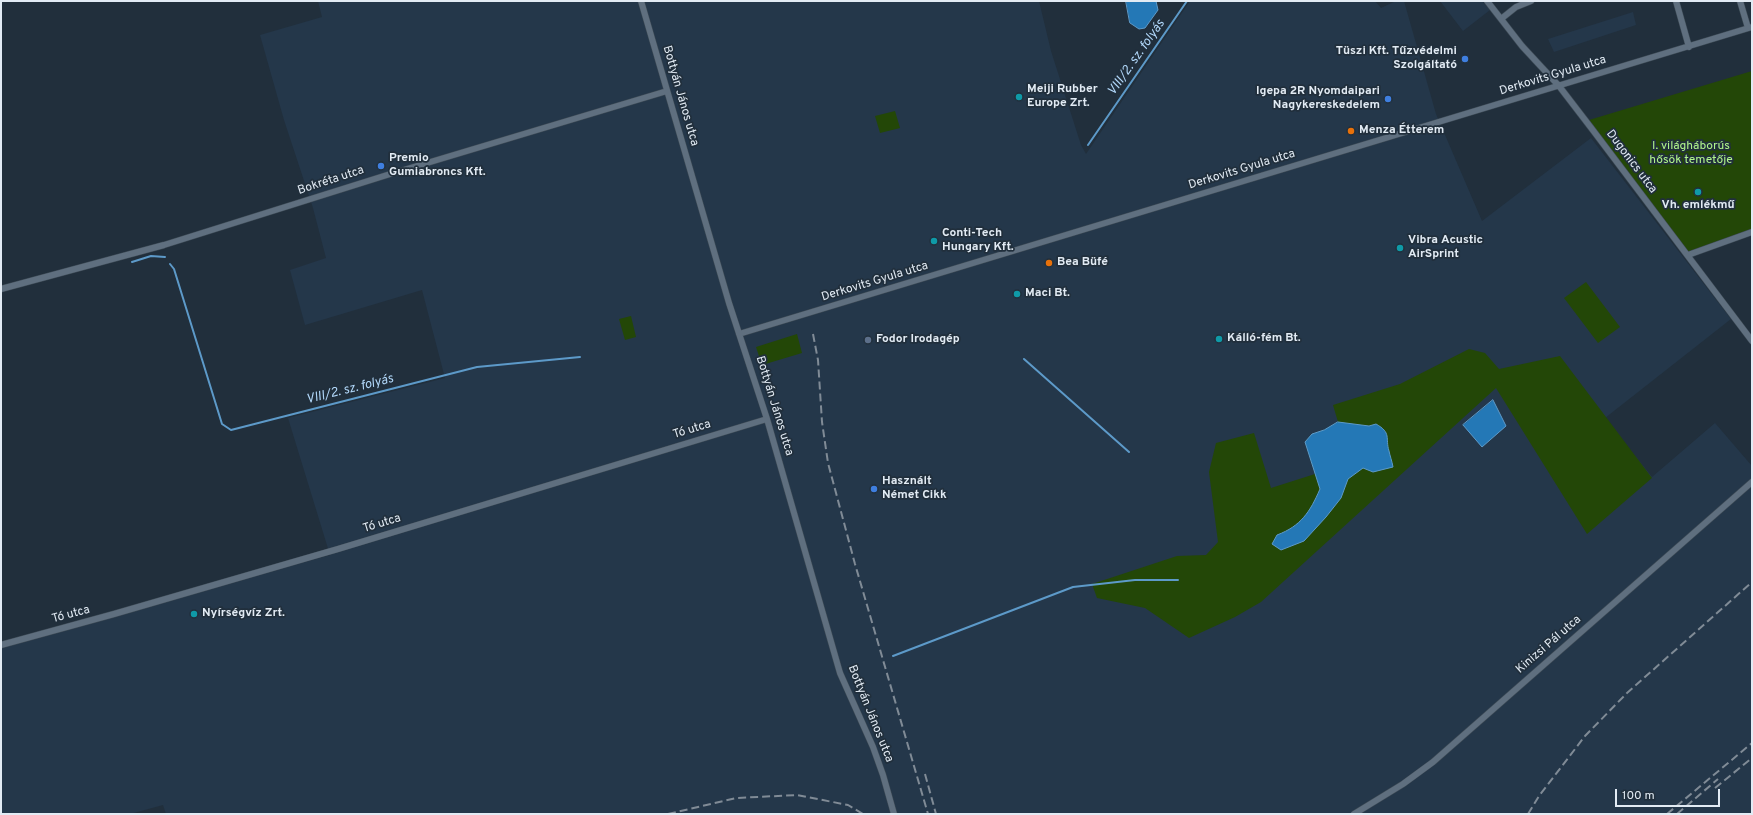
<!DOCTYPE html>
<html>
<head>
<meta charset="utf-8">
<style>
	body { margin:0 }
	#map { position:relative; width:1753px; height:815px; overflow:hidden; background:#212f3c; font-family:Overpass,sans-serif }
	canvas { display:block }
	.frame { position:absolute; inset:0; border:2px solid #e2ebf4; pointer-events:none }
	.scale { position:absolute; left:1615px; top:789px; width:105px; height:18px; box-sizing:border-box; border:2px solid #e2ebf4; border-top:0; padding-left:5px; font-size:12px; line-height:14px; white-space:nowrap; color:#e2ebf4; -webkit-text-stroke:3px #212f3c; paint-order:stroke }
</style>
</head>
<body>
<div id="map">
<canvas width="1753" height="815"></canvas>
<div class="frame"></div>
<div class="scale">100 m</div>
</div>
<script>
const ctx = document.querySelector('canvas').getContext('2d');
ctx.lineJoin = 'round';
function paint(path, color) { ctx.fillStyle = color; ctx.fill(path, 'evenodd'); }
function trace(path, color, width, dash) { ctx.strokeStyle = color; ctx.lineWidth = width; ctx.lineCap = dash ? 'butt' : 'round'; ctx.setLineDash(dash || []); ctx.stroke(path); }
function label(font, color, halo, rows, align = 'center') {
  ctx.font = font + ' Overpass,sans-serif'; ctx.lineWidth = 3.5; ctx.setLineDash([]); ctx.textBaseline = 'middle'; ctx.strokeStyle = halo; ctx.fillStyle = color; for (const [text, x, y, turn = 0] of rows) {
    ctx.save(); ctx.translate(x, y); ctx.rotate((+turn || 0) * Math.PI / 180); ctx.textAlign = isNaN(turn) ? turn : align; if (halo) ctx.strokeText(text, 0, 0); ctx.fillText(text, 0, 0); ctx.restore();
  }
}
paint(new Path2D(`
	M318,1H1039L1051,51L1081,145L1086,154L1190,1H1375L1381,8L1396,1H1404L1436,114L1482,221L1591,138L1731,319L1605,418L1652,477L1715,423L1752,466V814H166L163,805L130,814H1V645L330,555L288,418L445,378L422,290L305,325L290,270L326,258L313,208L284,120L260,35L322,17Z
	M1440,1H1482L1490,10L1463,31Z
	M1633,12L1636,25L1554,52L1548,39Z`), '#24374a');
paint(new Path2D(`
	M1752,71V232L1688,255L1589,120Z
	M895,111L900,128L880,133L875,116Z
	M1586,282L1620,327L1598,343L1564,298Z
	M631,316L636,337L625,340L619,319Z
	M797,334L802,353L762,365L756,347Z
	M1469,349L1485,353L1499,369L1560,356L1652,478L1587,534L1496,388L1261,602L1235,617L1189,638L1145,608L1097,598L1092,584L1177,556L1206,555L1218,542L1209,472L1216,443L1254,433L1271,488L1315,474L1305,442L1312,434L1324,430L1338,422L1333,405L1400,384Z`), '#234707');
const water = new Path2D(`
	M1126,1H1156L1158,10L1145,28L1139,29L1130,23Z
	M1493,400L1506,426L1482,447L1463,425Z
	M1338,422L1369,426L1376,424C1392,433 1385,438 1389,451C1390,456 1392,461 1393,467L1373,472L1363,468L1348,479L1341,498L1326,517L1304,541L1281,550L1272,544L1277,535C1301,526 1310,512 1320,489L1305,442L1312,434L1324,430Z`);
paint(water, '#2478b6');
trace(water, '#5d9ac9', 1);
trace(new Path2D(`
	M1088,145L1187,1
	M132,262L151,256L165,257
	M170,264L174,269L222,424L231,430L477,367L580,357
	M1024,359L1129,452
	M893,656L1073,587L1135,580H1178`), '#5d9ac9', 2);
const minor = new Path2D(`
	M641,1L729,303L767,419L840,673L873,747L883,775L894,814
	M1487,1L1522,46L1559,86L1592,129L1752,341
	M1676,1L1689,47
	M1740,1L1748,28
	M1501,19L1516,7L1531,1
	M1688,255L1752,232
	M1,289L164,245L387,175L667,91
	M739,334L1752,27
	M1,645L114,614L338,549L767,419
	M1354,814L1403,784L1433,762L1752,482`);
trace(minor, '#3d4a55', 7);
trace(minor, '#5f6f7f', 6);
trace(new Path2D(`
	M813,334L818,360L822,422L828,463L855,564L928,814
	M925,774L936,814
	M1715,788L1752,758
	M668,814L736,798L797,795L848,805L863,814
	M1528,814L1539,796L1585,736L1627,693L1752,582
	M1667,814L1752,743
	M1677,814L1718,779`), '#808b96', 2, [8, 4]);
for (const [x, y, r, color] of [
	[1465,59,4,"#3f7fe0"],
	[1019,97,4,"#0f9aa8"],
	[1388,99,4,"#3f7fe0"],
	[1351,131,4,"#e8710a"],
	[381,166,4,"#3f7fe0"],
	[1698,192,4,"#0f9aa8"],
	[934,241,4,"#0f9aa8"],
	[1400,248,4,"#0f9aa8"],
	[1049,263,4,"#e8710a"],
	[1017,294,4,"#0f9aa8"],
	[1219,339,4,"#0f9aa8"],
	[868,340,4,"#5c6f8a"],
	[874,489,4,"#3f7fe0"],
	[194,614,4,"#0f9aa8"]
]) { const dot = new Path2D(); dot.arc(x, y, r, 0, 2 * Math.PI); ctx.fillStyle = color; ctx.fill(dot); trace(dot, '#212f3c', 1.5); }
label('bold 12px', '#e2ebf4', '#212f3c', [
	["Tüszi Kft. Tűzvédelmi",1457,52,"right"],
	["Szolgáltató",1457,66,"right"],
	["Meiji Rubber",1027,90],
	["Europe Zrt.",1027,104],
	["Igepa 2R Nyomdaipari",1380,92,"right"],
	["Nagykereskedelem",1380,106,"right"],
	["Menza Étterem",1359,131],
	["Premio",389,159],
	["Gumiabroncs Kft.",389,173],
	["Vh. emlékmű",1698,206,"center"],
	["Conti-Tech",942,234],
	["Hungary Kft.",942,248],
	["Vibra Acustic",1408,241],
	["AirSprint",1408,255],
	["Bea Büfé",1057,263],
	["Maci Bt.",1025,294],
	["Kálló-fém Bt.",1227,339],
	["Fodor Irodagép",876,340],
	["Használt",882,482],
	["Német Cikk",882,496],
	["Nyírségvíz Zrt.",202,614]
], 'left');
label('12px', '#e2ebf4', '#212f3c', [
	["Derkovits Gyula utca",1553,76,-17],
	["Bottyán János utca",680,96,74],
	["Dugonics utca",1631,162,53],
	["Derkovits Gyula utca",1242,170,-17],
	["Bokréta utca",331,181,-18],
	["Derkovits Gyula utca",875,282,-17],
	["Bottyán János utca",774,406,73],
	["Tó utca",692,430,-17],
	["Tó utca",382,524,-17],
	["Tó utca",71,615,-15],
	["Kinizsi Pál utca",1549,645,-41],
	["Bottyán János utca",870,714,68]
]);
label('12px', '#b1f68b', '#212f3c', [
	["I. világháborús",1691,147],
	["hősök temetője",1691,161]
]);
label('italic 13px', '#b1d7f9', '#212f3c', [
	["VIII/2. sz. folyás",1137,58,-55],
	["VIII/2. sz. folyás",350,390,-14]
]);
</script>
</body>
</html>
